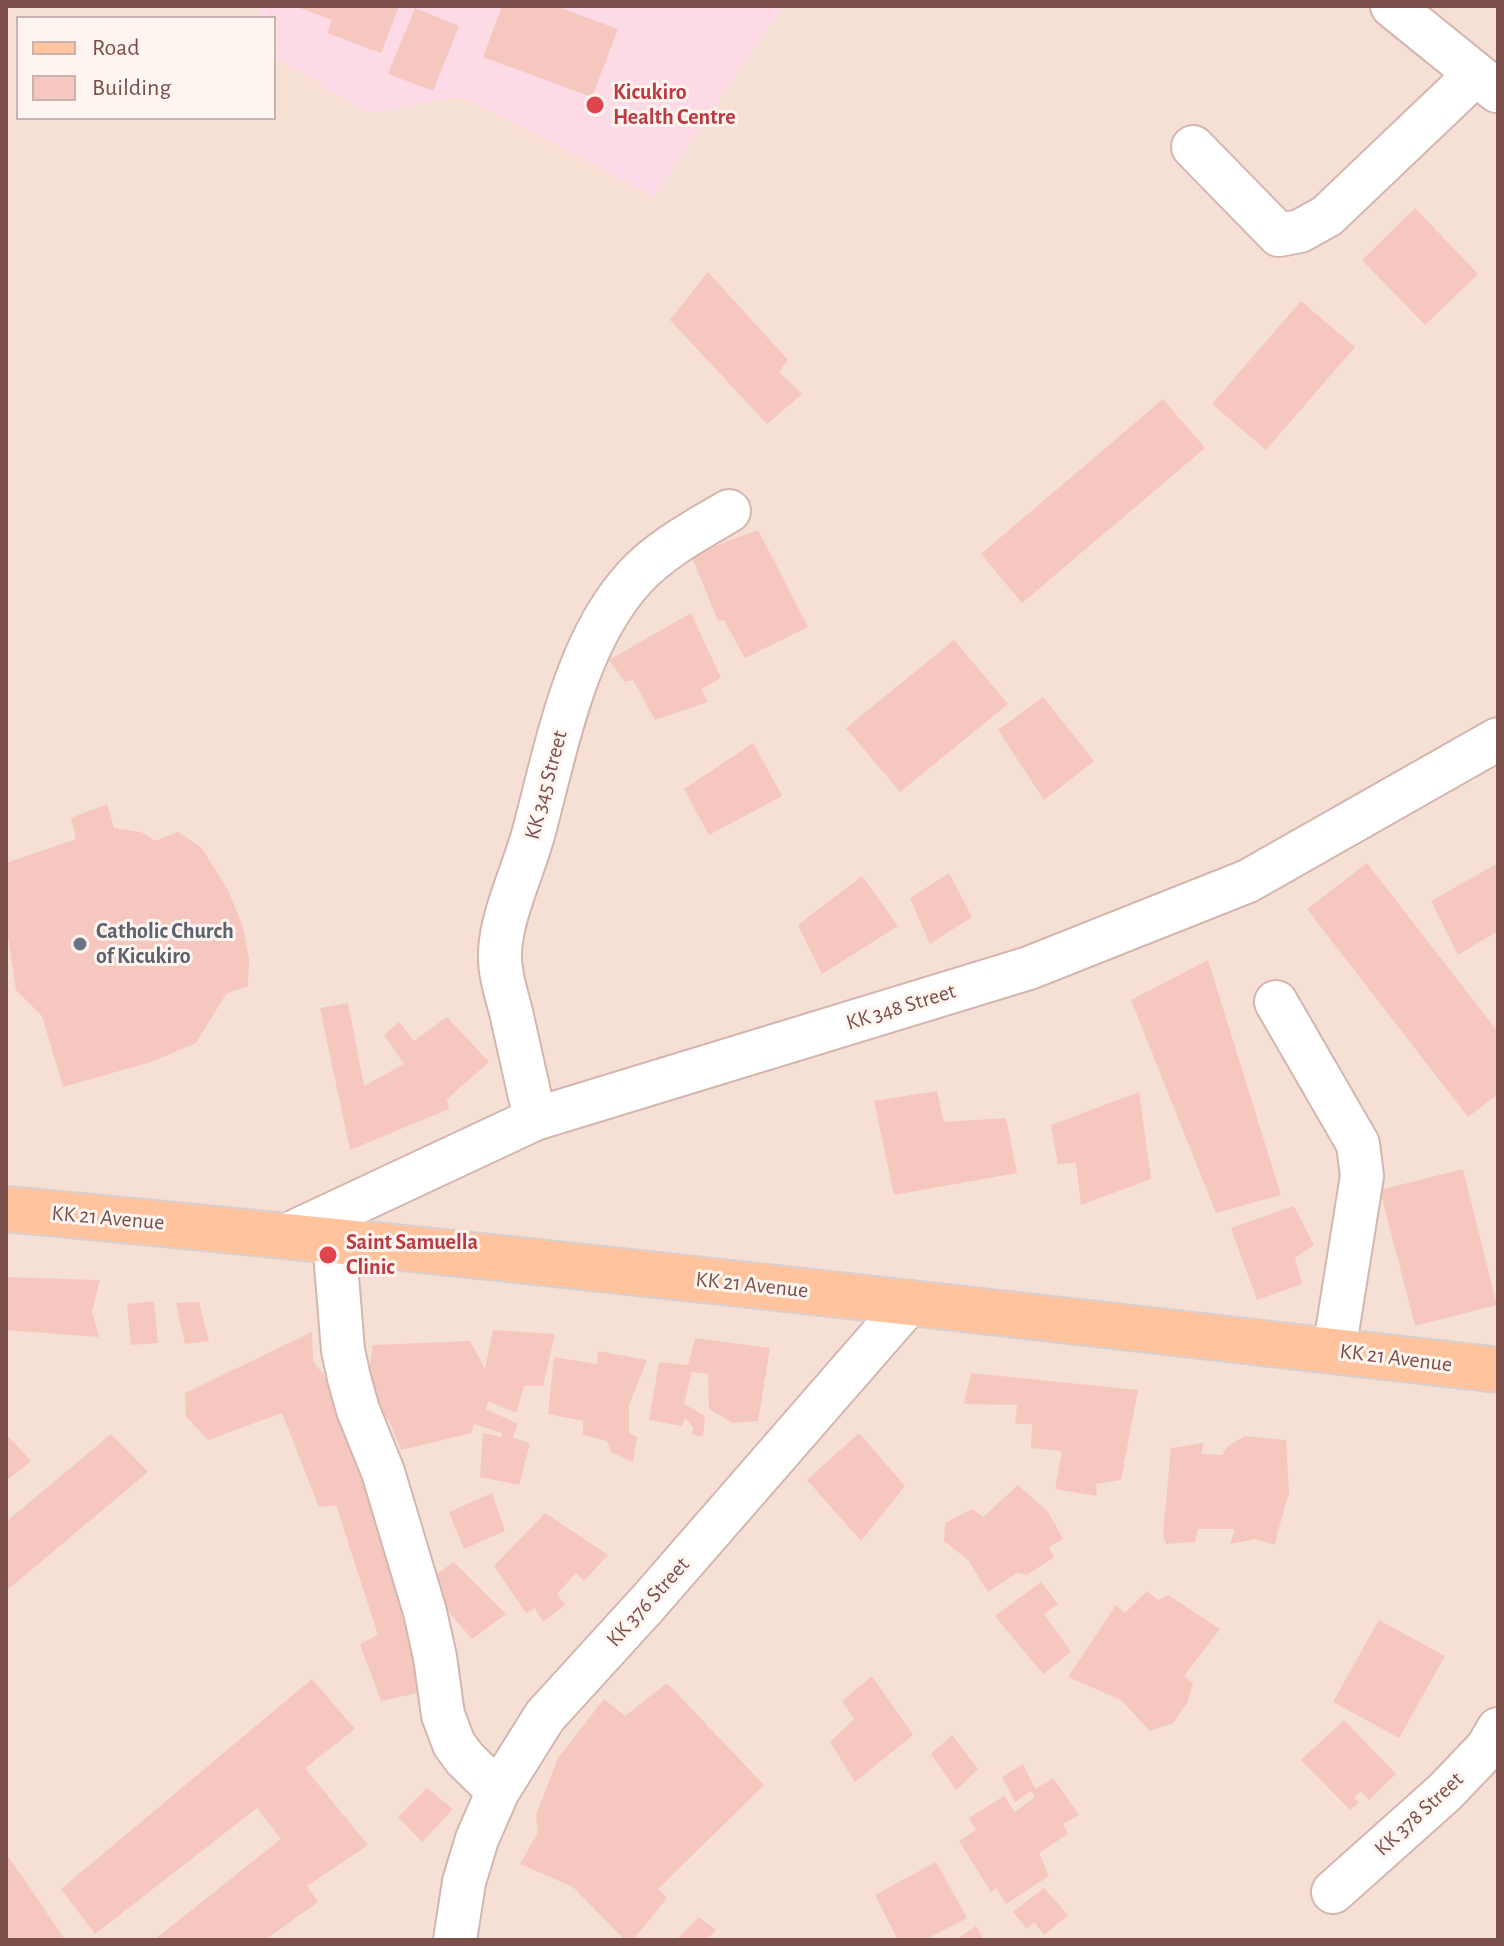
<!DOCTYPE html>
<html>
<head>
<meta charset="utf-8">
<style>
	body { margin:0 }
	#map { position:relative; width:1504px; height:1946px; overflow:hidden; background:#fef0e8; font-family:"Alegreya Sans",sans-serif }
	canvas { display:block }
	.frame { position:absolute; inset:0; border:8px solid #7a4f4a; pointer-events:none }
	.legend { position:absolute; left:16px; top:16px; width:260px; height:104px; box-sizing:border-box; background:#fff5f0; border:2px solid #cab3ae; margin:0; padding:10px 14px; list-style:none; font-size:24px; color:#7a4f4a }
	.legend li { display:flex; align-items:center; gap:16px; height:40px }
	.legend b { width:40px; border:2px solid #cab3ae }
</style>
</head>
<body>
<div id="map">
<canvas width="1504" height="1946"></canvas>
<div class="frame"></div>
<ul class="legend">
<li><b style="height:10px;background:#ffc49e"></b>Road</li>
<li><b style="height:22px;background:#f5c7be"></b>Building</li>
</ul>
</div>
<script>
const ctx = document.querySelector('canvas').getContext('2d');
ctx.lineJoin = 'round';
function paint(path, color) { ctx.fillStyle = color; ctx.fill(path, 'evenodd'); }
function trace(path, color, width, dash) { ctx.strokeStyle = color; ctx.lineWidth = width; ctx.lineCap = dash ? 'butt' : 'round'; ctx.setLineDash(dash || []); ctx.stroke(path); }
function label(font, color, halo, rows, align = 'center') {
  ctx.font = font + ' "Alegreya Sans",sans-serif'; ctx.lineWidth = 6; ctx.setLineDash([]); ctx.textBaseline = 'middle'; ctx.strokeStyle = halo; ctx.fillStyle = color; for (const [text, x, y, turn = 0] of rows) {
    ctx.save(); ctx.translate(x, y); ctx.rotate((+turn || 0) * Math.PI / 180); ctx.textAlign = isNaN(turn) ? turn : align; if (halo) ctx.strokeText(text, 0, 0); ctx.fillText(text, 0, 0); ctx.restore();
  }
}
paint(new Path2D(`
	M6,6H1498V1940H6ZM18,18H274V118H18Z`), '#f6e0d6');
paint(new Path2D(`
	M262,6H783L655,196L459,97L369,113L274,57V18H257Z`), '#fcdbe6');
paint(new Path2D(`
	M295,6H399L381,53L327,33L332,20Z
	M502,6H555L618,29L592,97L483,57Z
	M415,8L459,26L433,91L388,74Z
	M1415,208L1478,274L1425,325L1362,260Z
	M708,272L788,360L779,372L802,394L767,424L670,320Z
	M1301,301L1355,347L1266,450L1212,404Z
	M1163,399L1205,448L1022,603L981,554Z
	M758,530L808,627L745,658L724,620L718,621L691,555Z
	M691,613L721,678L701,689L708,702L655,720L633,680L625,682L609,660Z
	M954,640L1008,704L900,792L846,728Z
	M1043,697L1094,761L1044,800L998,730Z
	M753,743L782,796L709,835L684,789Z
	M107,804L114,828L141,832L155,841L178,832L201,847L228,890L243,927L249,959L248,986L226,994L196,1043L151,1062L63,1087L42,1016L16,990L6,923V863L76,839L71,818Z
	M1367,863L1498,1032V1094L1468,1117L1307,909Z
	M1498,863V931L1458,955L1431,901Z
	M949,873L972,917L930,944L910,898Z
	M862,876L898,926L822,974L798,925Z
	M1208,960L1281,1195L1216,1213L1131,1000Z
	M348,1003L364,1086L404,1064L384,1035L399,1022L414,1041L447,1017L489,1062L447,1099L449,1109L350,1150L320,1008Z
	M937,1091L944,1122L1006,1118L1017,1173L894,1195L874,1101Z
	M1139,1092L1151,1179L1081,1205L1076,1163L1058,1164L1051,1125Z
	M1463,1169L1497,1305L1415,1326L1380,1190Z
	M1294,1206L1314,1245L1295,1258L1302,1284L1257,1300L1231,1228Z
	M6,1277L100,1280L92,1312L99,1337L6,1330Z
	M154,1301L158,1343L131,1345L127,1304Z
	M199,1302L209,1341L185,1344L176,1303Z
	M493,1330L555,1334L543,1386H524L516,1413L488,1401L486,1409L518,1424L513,1437L530,1444L519,1485L480,1477L483,1433L502,1437V1433L474,1424L471,1433L401,1450L389,1420L382,1415L381,1406L364,1403L373,1345L470,1341L485,1369Z
	M312,1332L313,1361L337,1393L426,1638L409,1646L427,1691L381,1701L360,1644L378,1635L336,1505L319,1507L282,1413L208,1440L186,1416L185,1393Z
	M695,1338L770,1348L758,1421L733,1423L709,1409L708,1374L692,1372L684,1404L705,1416L703,1436L692,1435L693,1427L685,1418L682,1426L649,1420L659,1362L688,1365Z
	M598,1351L647,1360L629,1405V1433L637,1437L633,1462L611,1452L607,1441L583,1435V1421L548,1414L554,1357L597,1364Z
	M971,1373L1138,1390L1121,1480L1096,1484L1097,1496L1055,1489L1062,1451L1031,1448L1032,1424H1015L1017,1405L964,1404Z
	M859,1433L905,1486L861,1541L807,1480Z
	M6,1434L31,1461L6,1481Z
	M111,1434L148,1472L6,1591V1522Z
	M1245,1436L1286,1440L1289,1493L1278,1531L1275,1545L1255,1539L1230,1544L1235,1529H1198L1195,1542L1166,1544L1163,1534L1171,1448L1204,1443L1201,1454L1222,1455L1228,1446Z
	M1018,1485L1048,1512L1063,1539L1049,1547L1054,1557L1027,1575L1017,1573L988,1592L968,1560L944,1541L945,1523L972,1509L983,1517Z
	M492,1493L505,1531L464,1549L449,1512Z
	M545,1513L608,1555L584,1581L576,1573L557,1594L565,1605L543,1622L535,1608L526,1613L494,1566Z
	M454,1562L506,1614L472,1639L448,1611L432,1577Z
	M1041,1582L1058,1604L1044,1614L1071,1652L1043,1674L995,1616Z
	M1147,1591L1158,1600L1168,1595L1220,1629L1184,1676L1193,1683L1188,1701L1173,1723L1150,1731L1121,1700L1068,1677L1116,1605L1125,1613Z
	M1379,1620L1445,1656L1399,1738L1333,1702Z
	M872,1676L913,1735L855,1782L830,1742L854,1719L842,1701Z
	M312,1679L355,1729L305,1768L368,1845L307,1886L318,1902L265,1940H154L281,1839L257,1808L95,1934L61,1889Z
	M667,1683L764,1785L658,1889L667,1898L633,1940H625L573,1887L520,1864L538,1832L536,1815L558,1758L604,1699L625,1716Z
	M1344,1720L1396,1774L1369,1800L1361,1791L1354,1798L1359,1802L1350,1810L1301,1760Z
	M952,1735L978,1769L956,1790L931,1754Z
	M1023,1764L1035,1789L1053,1778L1079,1815L1063,1824L1068,1834L1039,1853L1049,1876L1006,1904L996,1888L991,1892L959,1841L976,1830L969,1818L1004,1796L1015,1812L1035,1797L1031,1791L1015,1802L1002,1777Z
	M427,1788L453,1809L422,1842L398,1817Z
	M6,1854L22,1876L65,1940H6Z
	M936,1862L967,1918L924,1940H898L875,1895Z
	M1044,1888L1068,1915L1044,1935L1034,1922L1027,1929L1013,1912Z
	M699,1917L716,1930L706,1940H676Z
	M976,1926L984,1940H955Z`), '#f5c7be');
const minor = new Path2D(`
	M1392,6L1497,91
	M1193,147L1279,235L1300,231L1327,216L1476,74
	M1276,1002L1358,1144L1362,1176L1334,1351
	M535,1119C527,1083 519,1048 511,1012C506,993 499,972 500,952C501,917 523,871 533,835C556,751 574,643 635,577C661,549 695,531 729,511
	M287,1235L535,1119L1029,968L1248,881L1498,739
	M334,1240L343,1350L349,1378L358,1410L383,1472L425,1612L435,1657L443,1715L454,1744L465,1759L498,1791
	M1333,1892L1445,1792L1487,1748L1498,1729
	M455,1940L464,1882L477,1839L498,1791L545,1716L648,1603L910,1302`);
const major = new Path2D(`
	M6,1209C504,1255 1001,1313 1498,1370`);
trace(minor, '#d4b6af', 46);
trace(major, '#dacecc', 48);
trace(minor, '#fff', 42);
trace(major, '#ffc49e', 44);
for (const [x, y, r, color] of [
	[595,105,10,"#e0444e"],
	[80,944,8,"#6b7280"],
	[328,1255,10,"#e0444e"]
]) { const dot = new Path2D(); dot.arc(x, y, r, 0, 2 * Math.PI); ctx.fillStyle = color; ctx.fill(dot); trace(dot, '#fff5f0', 3); }
label('bold 22px', '#be3a42', '#fff5f0', [
	["Kicukiro",613,92],
	["Health Centre",613,117],
	["Saint Samuella",346,1242],
	["Clinic",346,1267]
], 'left');
label('22px', '#7a4f4a', '#fff5f0', [
	["KK 345 Street",546,785,-75],
	["KK 348 Street",901,1007,-17],
	["KK 21 Avenue",108,1218,5],
	["KK 21 Avenue",752,1285,6],
	["KK 21 Avenue",1396,1358,7],
	["KK 376 Street",648,1602,-48],
	["KK 378 Street",1419,1814,-43]
]);
label('bold 22px', '#5b616d', '#fff5f0', [
	["Catholic Church",96,931],
	["of Kicukiro",96,956]
], 'left');
</script>
</body>
</html>
